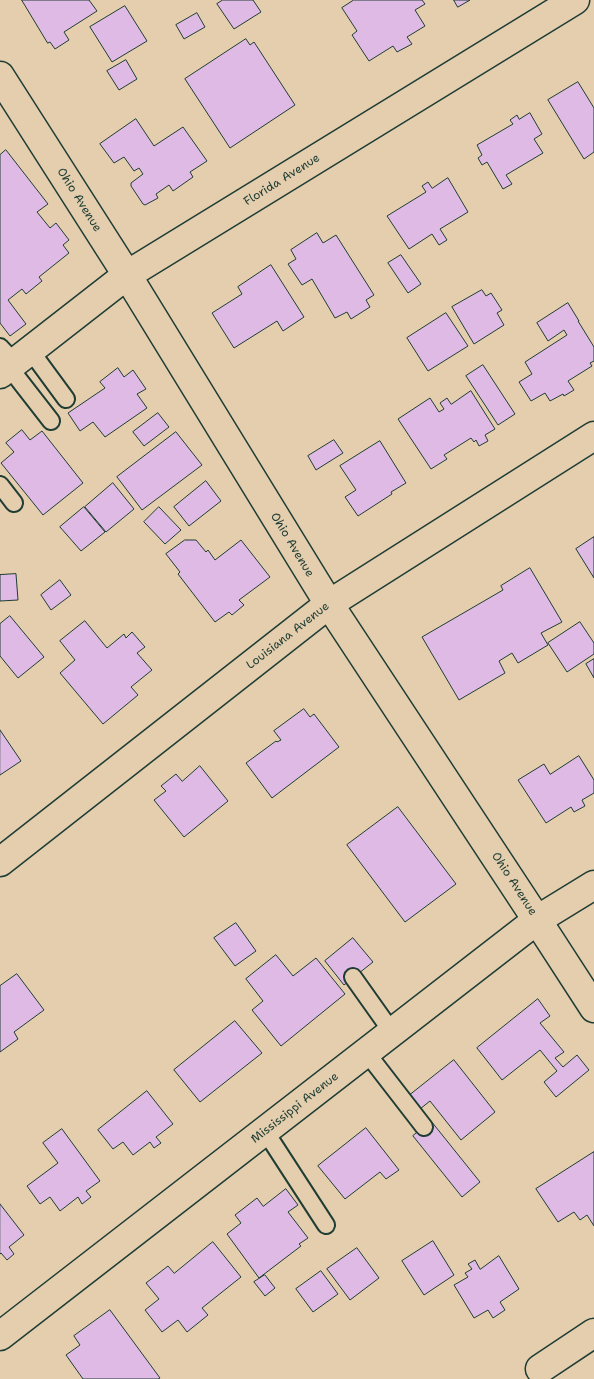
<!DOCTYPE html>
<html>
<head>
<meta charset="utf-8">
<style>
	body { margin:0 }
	canvas { display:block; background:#e4ceae }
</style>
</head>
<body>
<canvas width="594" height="1379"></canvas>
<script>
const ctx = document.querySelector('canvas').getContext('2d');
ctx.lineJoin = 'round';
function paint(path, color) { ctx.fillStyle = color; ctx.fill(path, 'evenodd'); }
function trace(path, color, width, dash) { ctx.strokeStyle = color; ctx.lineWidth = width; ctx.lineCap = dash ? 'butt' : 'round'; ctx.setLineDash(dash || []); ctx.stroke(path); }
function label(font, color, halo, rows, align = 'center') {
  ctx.font = font + ' "Shantell Sans",sans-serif'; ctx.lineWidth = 4; ctx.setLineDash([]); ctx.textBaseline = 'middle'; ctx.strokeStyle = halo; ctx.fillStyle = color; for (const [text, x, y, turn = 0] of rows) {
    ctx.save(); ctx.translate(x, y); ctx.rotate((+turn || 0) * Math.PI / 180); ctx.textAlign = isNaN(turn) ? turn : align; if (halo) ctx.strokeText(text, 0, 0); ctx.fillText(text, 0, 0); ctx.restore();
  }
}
const building = new Path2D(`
	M22,0H89L97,11L64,32L69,40L55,49L50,42L48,43Z
	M223,0H253L261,12L234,29L217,4Z
	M354,0H422L425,4L415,10L425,26L407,37L412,44L397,52L393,46L369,61L352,35L357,31L342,8Z
	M454,0H470L458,7Z
	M125,6L147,41L112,62L90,27Z
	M197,13L205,27L184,39L176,25Z
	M246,39L250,45L254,42L295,105L230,148L185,79Z
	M126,60L137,79L119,90L107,71Z
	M578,82L594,108V152L584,159L548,100Z
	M530,113L542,134L534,139L543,153L506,175L512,184L503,189L487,162L482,165L478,158L482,155L477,145L513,124L510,120L517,115L519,119Z
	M136,119L154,146L183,127L207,161L190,172L193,177L173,191L169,185L156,194L158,198L145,205L143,204L131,186V183L143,174L139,168L134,171L124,157L114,163L100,144Z
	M6,150L48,204L37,212L50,228L56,223L69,240L63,245L69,253L39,277L42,281L26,294L22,289L8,300L26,324L10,336L0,323V155Z
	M448,178L468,212L440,229L447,240L439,245L432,234L409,249L387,216L426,192L422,186L428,182L432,188Z
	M317,233L323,243L336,235L374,295L366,300L370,307L351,319L347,312L335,318L312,279L302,285L288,264L296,259L291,250Z
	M401,255L421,284L408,293L388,263Z
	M271,265L304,317L283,331L277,321L234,348L212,313L242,294L238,287Z
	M482,290L486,296L491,293L502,310L497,313L504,325L474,344L452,307Z
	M568,303L579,321H578L594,347V361L590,363L592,366L568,381L574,390L564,396L563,394L550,401L545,393L531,401L519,382L532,374L525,362L567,335L564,330L548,341L537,323Z
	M446,313L468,346L428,371L407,338Z
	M483,365L515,414L498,425L466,376Z
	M118,368L124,377L133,370L146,389L137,394L147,408L105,437L93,422L80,431L68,413L105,388L100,382Z
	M471,391L495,429L485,435L488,441L479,446L476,440L474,442L471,438L444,455L447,459L431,469L398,419L430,398L439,412L444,409L440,403L447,398L451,404Z
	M158,413L169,427L144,446L133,432Z
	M22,430L30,440L42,431L83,483L43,515L1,463L14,452L6,443Z
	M176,432L202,465L142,510L117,477Z
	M334,440L343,453L316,470L308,456Z
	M380,441L406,483L391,492L392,494L358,516L345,497L356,490L340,466Z
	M206,481L221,501L189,526L174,507Z
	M113,483L134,509L106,532L85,507Z
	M84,507L105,532L81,551L60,527Z
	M159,507L181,530L165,544L144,522Z
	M594,537V578L576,549Z
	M185,540H196L206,552L208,550L215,560L241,540L270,577L239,600L244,605L232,615L229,612L215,622L178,574L180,572L166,554Z
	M530,568L562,622L541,633L548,645L518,663L512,653L499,661L505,673L459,700L422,637L503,590L501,586Z
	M16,574L18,600L0,601V575Z
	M60,580L71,595L51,610L41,595Z
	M10,616L44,657L18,678L0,656V624Z
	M85,621L107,648L124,634L126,638L132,632L145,647L137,653L152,670L131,687L138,695L103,724L60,673L75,660L60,641Z
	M580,622L594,643V654L567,672L548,643Z
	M594,659V678L586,664Z
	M304,709L310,717L314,714L339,747L272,798L246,763L276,741L277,742L281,740L274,731Z
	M0,730L21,761L0,775Z
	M579,756L594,780V793L582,800L585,806L574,812L571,807L546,823L518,780L544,764L550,774Z
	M200,766L228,801L184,837L154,800L166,791L161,786L176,774L182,781Z
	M398,807L456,884L405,922L347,845Z
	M236,923L256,951L235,966L214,938Z
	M353,938L373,962L344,985L325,961Z
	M276,955L293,976L316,958L345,994L281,1046L252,1010L263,1001L246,979Z
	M17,974L44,1010L14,1032L18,1039L0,1052V986Z
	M538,999L550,1016L540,1023L564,1052L555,1058L563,1067L577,1055L589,1070L556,1097L544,1082L557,1071L540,1050L502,1080L477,1048Z
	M235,1021L262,1053L200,1102L174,1070Z
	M454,1060L495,1112L461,1140L430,1101L420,1109L410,1095Z
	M147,1091L173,1124L156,1137L161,1143L154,1148L150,1142L133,1155L123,1142L113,1149L98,1130Z
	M431,1121L480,1182L462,1197L413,1136Z
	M366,1128L399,1170L386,1179L380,1172L345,1199L318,1166Z
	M62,1129L100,1181L86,1191L91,1197L82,1204L78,1197L60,1211L50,1197L40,1204L27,1186L58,1163L43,1143Z
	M594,1152V1226L587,1215L580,1220L574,1212L558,1222L536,1189Z
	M286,1189L298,1205L288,1212L308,1238L299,1244L301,1246L259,1278L227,1234L241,1223L235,1215L257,1198L263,1206Z
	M0,1204L24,1235L9,1247L14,1254L7,1260L1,1253L0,1254Z
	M433,1241L454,1275L424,1295L402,1261Z
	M213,1242L241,1277L202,1308L208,1315L187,1332L178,1320L162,1332L145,1310L159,1299L146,1283L168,1266L174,1273Z
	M357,1248L379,1278L350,1300L327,1269Z
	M499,1256L519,1289L500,1302L505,1310L493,1318L488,1310L474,1318L454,1285L468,1277L465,1273L472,1269L468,1264L475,1260L480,1269Z
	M321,1271L338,1294L313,1312L296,1289Z
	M265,1275L275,1288L265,1296L254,1282Z
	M110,1310L160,1378L158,1379H83L66,1355L80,1345L74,1336Z`);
paint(building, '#dfbae4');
trace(building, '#1f3d34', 1);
const service = new Path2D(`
	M0,347L14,362
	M30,350L66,399
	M9,367L51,421
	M0,485L14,503
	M353,977L392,1032
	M366,1052L424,1127
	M265,1131L326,1225`);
const minor = new Path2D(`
	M0,76L127,275L329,604L537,920L594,1008
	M0,374L127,275L575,0
	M0,862L329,604L594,436
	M540,1369L594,1333`);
const tertiary = new Path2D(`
	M0,1336L537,920L594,885`);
trace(service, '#1f3d34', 20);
trace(minor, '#1f3d34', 31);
trace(tertiary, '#1f3d34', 31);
trace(service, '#e4ceae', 16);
trace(minor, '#e4ceae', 28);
trace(tertiary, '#e4ceae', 28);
label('12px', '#1f3d34', '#e4ceae', [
	["Florida Avenue",282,180,-32],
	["Ohio Avenue",79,200,58],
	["Ohio Avenue",292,545,59],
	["Louisiana Avenue",288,636,-38],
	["Ohio Avenue",514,884,57],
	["Mississippi Avenue",295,1108,-38]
]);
</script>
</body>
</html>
